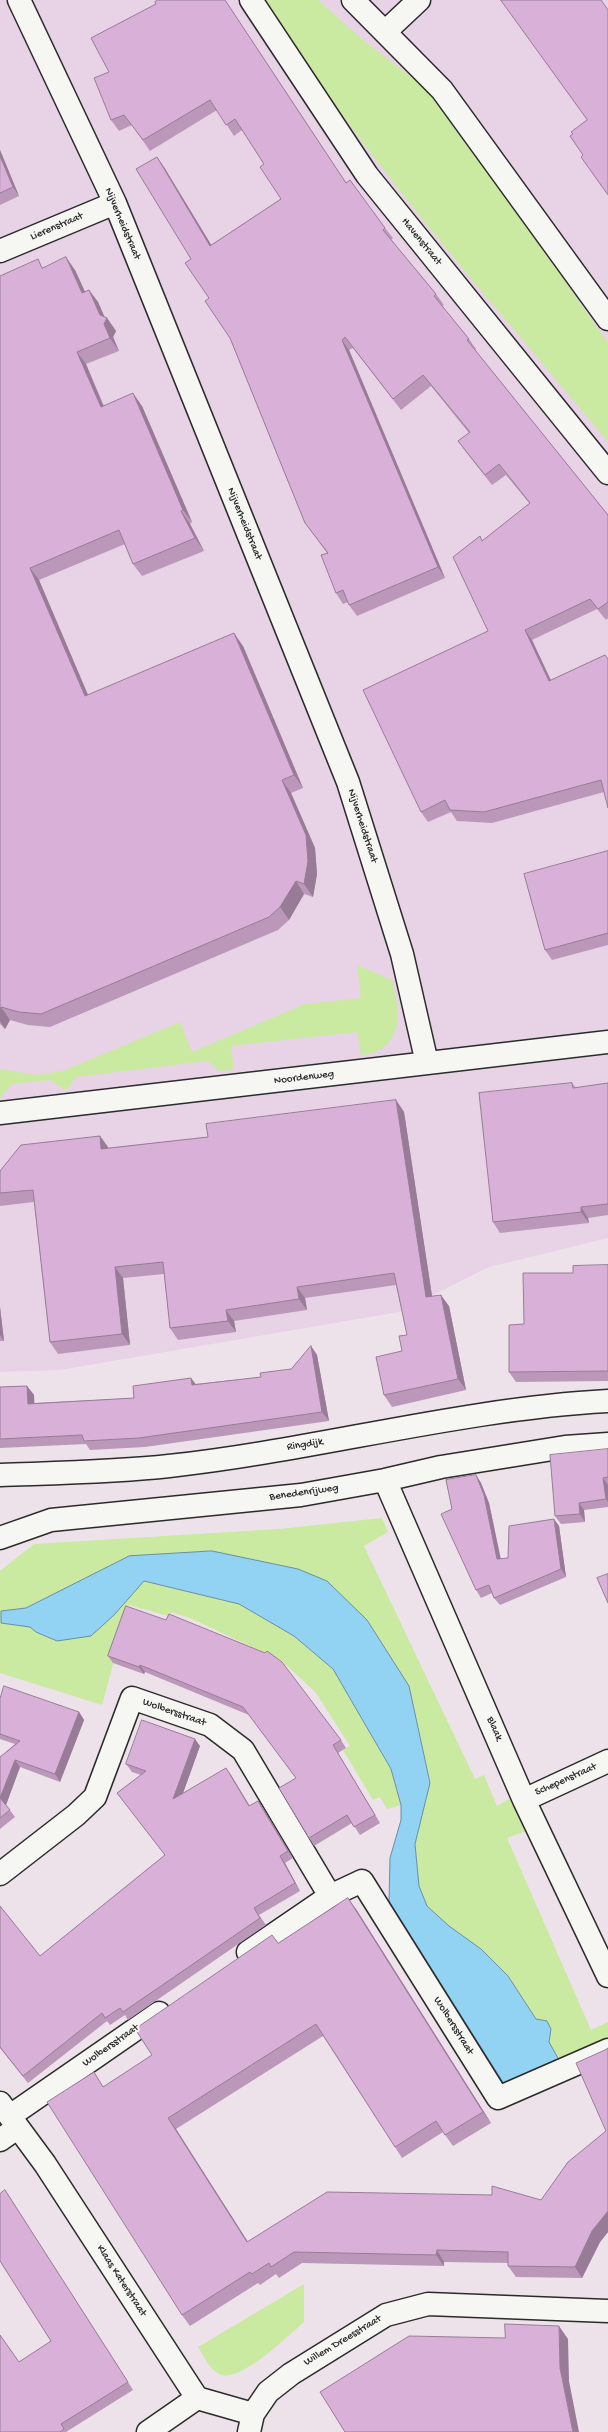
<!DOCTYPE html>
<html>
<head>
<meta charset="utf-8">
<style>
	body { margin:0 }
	canvas { display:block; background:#ede1ea }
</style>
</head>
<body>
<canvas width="608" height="2432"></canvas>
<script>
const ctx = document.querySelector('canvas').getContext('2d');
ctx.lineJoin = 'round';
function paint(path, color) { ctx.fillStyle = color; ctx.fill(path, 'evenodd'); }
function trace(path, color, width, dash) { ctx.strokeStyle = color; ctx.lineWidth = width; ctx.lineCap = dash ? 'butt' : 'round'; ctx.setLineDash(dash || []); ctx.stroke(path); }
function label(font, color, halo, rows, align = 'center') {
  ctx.font = font + ' "Gochi Hand",sans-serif'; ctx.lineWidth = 4; ctx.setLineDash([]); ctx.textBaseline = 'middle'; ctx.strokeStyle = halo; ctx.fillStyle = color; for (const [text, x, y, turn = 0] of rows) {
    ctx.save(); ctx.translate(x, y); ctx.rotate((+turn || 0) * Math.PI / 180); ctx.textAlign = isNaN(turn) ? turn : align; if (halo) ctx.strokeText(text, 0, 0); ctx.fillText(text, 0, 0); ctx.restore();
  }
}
paint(new Path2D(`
	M0,0H608V1238L489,1267L399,1312L60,1370L0,1372Z`), '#e7d3e5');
paint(new Path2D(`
	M266,0H318L363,40L440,99L467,141L608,343V442C489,297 363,161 266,0Z
	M357,965L392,980C397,1003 405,1029 384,1047C379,1052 368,1054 361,1056L357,1032L231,1046L234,1070L219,1071L208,1061L76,1077L68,1089H63L50,1080L12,1084L0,1098V1069L37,1075L63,1071L180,1022L192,1052L305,1004L361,998Z
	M382,1518L388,1532L364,1546L475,1779L484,1775L497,1806L511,1798L526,1831L507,1838L591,2030L608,2022V2039L566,2059L559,2060L549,2042L551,2029L536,2019L508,1976L481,1949L449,1926L427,1906L419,1886L415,1844L430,1783L409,1686L212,1551L66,1589L26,1608L1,1611L2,1623L30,1627L36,1632L114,1615L144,1581L239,1604L294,1636L333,1669L391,1769L401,1805L387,1809L380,1797L373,1800L343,1750L350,1746L316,1693L282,1661L190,1618L171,1612L168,1616L129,1605L102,1705L0,1673V1571L34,1544L279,1529Z
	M304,2284V2322C289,2335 238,2385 219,2374C209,2368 204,2357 198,2347Z`), '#caeaa2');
const water = new Path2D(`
	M212,1551L298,1569L327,1581L367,1620L409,1686L430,1783L415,1844L419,1886L427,1906L449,1926L481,1949L508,1976L536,2019L547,2021L551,2029L549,2042L559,2060L504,2084L389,1901L390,1858L401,1820V1805L391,1769L333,1669L294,1636L239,1604L144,1581L114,1615L91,1636L57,1641L36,1632L30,1627L1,1623V1611L26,1608L129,1556Z`);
paint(water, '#92d2f3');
trace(water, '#698fa3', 1);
const minor = new Path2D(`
	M19,0L115,203L348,782L402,954L427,1063
	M251,0L367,175L608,473
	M353,0L442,90L608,319
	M385,32L419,0
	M0,251L115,203
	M0,1113L608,1042
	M0,1475C54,1473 116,1472 169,1466C316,1450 460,1409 608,1401
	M385,1480L524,1800L608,1976
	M0,1538L51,1520L301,1495L385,1480L441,1467L565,1447L608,1444
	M524,1800L608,1761
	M0,1874L76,1815L95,1797L132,1698L210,1725L243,1750L330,1896L248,1952
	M330,1896L362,1881L498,2098L608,2050
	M0,2103L45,2164L197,2398L253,2414
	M10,2116L159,2013
	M0,2140L17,2128
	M148,2432L197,2398
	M249,2432L253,2414L268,2392L291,2374L386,2315L428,2304L608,2311`);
trace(minor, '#2b2b2b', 25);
trace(minor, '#f6f6f2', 22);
paint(new Path2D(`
	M158,0H225L346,183L385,228L393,238L391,240L436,294L444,305L442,306L469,339L476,349L475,350L608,515V618L606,620L597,609L532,640L551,680L605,655L604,792L492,823L457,821L451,812L428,822L421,812L488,631L483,541L530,504L506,475L492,485L466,452L458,441L469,433L431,386L401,410L353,348L349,350L445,578L357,616L349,605L348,602L343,604L336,593L327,553L305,523L230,338L209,298L191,259L164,167L211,245L281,199L264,164L242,130L234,136L217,110L150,151L132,125L119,131L111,120L109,72Z
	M0,150L19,196L0,205Z
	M44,267L75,270L85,292L89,290L98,302L104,317L107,318L116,331L113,337L119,351L86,364L104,406H142L192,522L190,524L204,551L142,576L133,564L125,544L39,580L88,695L243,646L303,788L291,793L315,848L317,874L313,897L304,894L289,920L278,930L50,1027L28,1025L10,1020L5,1029L0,1024V276Z
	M608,851V945L552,960L545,950Z
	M572,1083L576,1088L608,1083V1215L588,1218L589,1223L500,1233L493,1222Z
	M396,1100L404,1112L432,1296L449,1306L466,1390L392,1407L384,1395L402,1351L407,1335L396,1285L305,1298L307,1310L234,1321L236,1332L178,1340L170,1328L164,1274L123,1278L130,1345L58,1354L50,1342L34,1202L0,1206V1171L100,1136L108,1148L208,1137Z
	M608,1265V1381L516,1382L509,1372L524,1324L573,1273Z
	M0,1307L4,1341H0Z
	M311,1346L317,1355L329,1421L145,1447L90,1450L86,1444L0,1448V1387L27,1386L34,1395V1403L134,1398L191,1378L195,1384L261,1377L291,1369Z
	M608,1449V1507L584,1510L585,1522L561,1524L555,1516Z
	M476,1475L481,1483L489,1503L501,1559L508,1558L559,1526L566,1577L500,1605L494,1598L492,1593L481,1598L476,1590L452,1509Z
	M126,1606L341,1740L346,1748L338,1753L380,1823L360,1835L352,1823L314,1846L309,1838L296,1778L249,1715L145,1672L144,1674L113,1663L108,1656Z
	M0,1699L79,1712L84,1720L60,1782L20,1767L6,1805L15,1817L0,1829V1757L15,1744L0,1739Z
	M200,1746L183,1793L231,1775L250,1806L263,1808L293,1858L285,1863L300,1891L259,1915L266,1925L128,2020L125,2015L110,2025L107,2021L28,2083L0,2048V1906L40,1956L165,1855L117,1793L141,1775L132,1772L126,1764Z
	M356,1909L491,2123L453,2146L443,2132L402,2158L395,2147L323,2036L176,2129L248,2242L541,2200L606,2131L605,2050L608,2048V2232L600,2242L582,2278L516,2277L508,2266V2263L444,2262V2266L302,2263L279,2278L276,2274L260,2285L258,2283L190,2326L182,2315L104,2087L152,2055L278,1943Z
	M10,2198L133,2390L66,2432H0L19,2362L51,2341Z`), '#bb98ba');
paint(new Path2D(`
	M225,0L353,194L346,183Z
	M0,150L19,196L13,187L0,156Z
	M157,157L164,167L218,256L210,246Z
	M66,257L75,270L91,305L82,293Z
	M89,290L98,302L106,320L107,318L116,331L113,337L119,351L110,338Z
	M342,340L349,350L445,578L438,567Z
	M77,352L86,364L109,420L101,407Z
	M133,393L142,406L192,522L183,510Z
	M181,511L190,524L204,551L195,538Z
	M30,568L39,580L94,709L85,696Z
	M525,630L532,640L556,692L549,681Z
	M234,633L243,646L303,788L294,775Z
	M282,780L291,793L315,848L317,874L313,897L304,884Z
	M296,881L304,894L289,920L280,907Z
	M1,1007L10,1020L5,1029L0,1021V1009Z
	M396,1100L404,1112L434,1309L426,1297Z
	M100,1136L108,1147L109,1160L101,1149Z
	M581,1207L588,1218L589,1223L581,1212Z
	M115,1267L123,1278L130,1345L122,1334Z
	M297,1287L305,1298L307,1310L299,1299Z
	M441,1295L449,1306L466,1390L458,1379Z
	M0,1307L4,1341L0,1335Z
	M226,1310L234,1321L236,1332L228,1321Z
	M311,1346L317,1355L329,1421L322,1412Z
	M191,1378L198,1387L192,1385Z
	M27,1386L34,1395L35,1413L28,1404Z
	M476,1475L481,1483L489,1503L502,1566L497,1559Z
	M603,1478L608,1485V1502L606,1499Z
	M579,1503L584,1510L585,1522L580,1514Z
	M554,1519L559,1526L566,1577L561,1569Z
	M140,1665L145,1672L144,1674L139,1667Z
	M79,1712L84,1720L60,1782L55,1774Z
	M195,1739L200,1746L178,1807L173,1799Z
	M333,1745L338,1753L380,1823L375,1815Z
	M15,1760L20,1767L6,1805L0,1798Z
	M226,1768L231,1775L254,1814L249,1806Z
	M258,1801L263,1808L293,1858L288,1851Z
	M280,1856L285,1863L300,1891L295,1883Z
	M348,1898L356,1909L491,2123L483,2112Z
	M168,2118L176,2129L255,2253L247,2242Z
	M5,2190L10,2198L133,2390L128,2382Z
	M608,2211V2232L600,2242L582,2278L575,2267L592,2231Z
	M437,2250L444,2262V2266L436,2255Z
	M559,2326L568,2339L569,2381L579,2432H573L560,2368Z`), '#987c97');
const building = new Path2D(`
	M158,0H225L346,183L350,180L385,228L383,230L436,294L434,296L469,339L467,340L608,515V602L598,609L590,599L525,630L549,681L605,655L608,659V808L601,780L484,812L450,810L445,800L421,812L363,690L488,631L453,557L480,536L482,541L530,503L499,464L485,475L458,441L470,432L423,375L393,399L345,337L342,340L438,567L349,605L343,590L336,593L321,555L328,553L305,523L230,338L205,301L209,298L185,263L191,259L136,169L157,157L210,246L281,199L260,167L264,164L235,119L226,125L210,100L143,140L124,115L111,120L94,78L109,72L91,38L156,4L155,2Z
	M501,0H601L608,10V195L581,157L583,155L570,136L573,134L571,132L587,120Z
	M0,156L13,187L0,193Z
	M66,257L82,293L89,290L100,315L107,318L104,324L110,338L77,352L101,407L133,393L183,510L181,511L195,538L133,564L119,530L30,568L85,696L234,633L294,775L282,780L306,835L308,861L304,884L296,881L280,907L269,917L41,1014L19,1012L1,1007L0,1009V276L38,259L42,268Z
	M608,851V933L545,950L524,874Z
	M572,1083L573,1088L608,1083V1204L581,1207V1212L493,1222L479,1093Z
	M396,1100L426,1297L441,1295L458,1379L384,1395L376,1357L402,1351L399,1336L407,1335L394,1273L297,1287L299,1299L226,1310L228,1321L170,1328L163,1262L115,1267L122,1334L50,1342L33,1190L0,1193V1171L21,1145L100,1136L101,1149L208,1137L206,1124Z
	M608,1265V1371L509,1372V1325L524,1324L523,1273H573V1266Z
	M311,1346L322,1412L139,1438L84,1441L82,1435L0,1439V1387L27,1386L28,1404L134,1398L133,1386L191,1378L192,1385L261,1377L260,1373L291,1369Z
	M608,1449V1477L603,1478L606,1499L579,1503L580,1514L555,1516L550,1455Z
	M476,1475L484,1495L497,1559L508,1558L509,1526L554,1519L561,1569L494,1598L489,1585L476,1590L441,1514L452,1509L446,1480Z
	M608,1574V1603L597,1578Z
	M126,1606L166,1620L169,1614L265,1653L267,1651L282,1662L341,1740L333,1745L375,1815L354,1827L347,1815L309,1838L279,1788L296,1778L243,1707L140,1665L139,1667L108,1656Z
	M4,1686L79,1712L55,1774L15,1760L0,1798L10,1810L0,1818V1757L20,1741L0,1734V1699Z
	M142,1720L195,1739L173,1799L226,1768L249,1806L258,1801L288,1851L280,1856L295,1883L254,1908L260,1918L123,2012L120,2008L105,2018L102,2013L23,2076L0,2047V1906L40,1956L165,1855L117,1793L146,1771L126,1764Z
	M348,1898L483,2112L445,2135L436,2121L395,2147L316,2024L168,2118L247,2242L327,2192L492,2195V2186L541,2200L568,2162L606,2131L576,2063L605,2050L608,2048V2211L592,2231L575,2267L508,2266V2252L437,2250L436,2255L294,2252L271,2267L269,2263L252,2274L250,2272L182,2315L47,2102L94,2072L103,2087L152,2055L135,2029L272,1935L278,1943Z
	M5,2190L128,2382L61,2424L64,2429L60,2432H0V2335L19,2362L51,2341L0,2261V2194Z
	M505,2324L559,2326L560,2368L573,2432H345L320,2392L409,2336L505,2338Z`);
paint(building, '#d9b1d8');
trace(building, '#987c97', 1);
label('11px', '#2b2b2b', '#f6f6f2', [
	["Nijverheidstraat",122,224,67],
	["Lierenstraat",57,227,-23],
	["Havenstraat",421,242,51],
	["Nijverheidstraat",244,524,68],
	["Nijverheidstraat",362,826,72],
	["Noordenweg",304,1078,-7],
	["Ringdijk",305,1445,-9],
	["Benedenrijweg",304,1493,-8],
	["Wolbersstraat",174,1713,19],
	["Blaak",494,1729,66],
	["Schepenstraat",566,1780,-24],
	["Wolbersstraat",453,2026,58],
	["Wolbersstraat",111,2046,-35],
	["Klaas Katerstraat",121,2281,57],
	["Willem Dreesstraat",343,2341,-31]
]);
</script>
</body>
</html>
